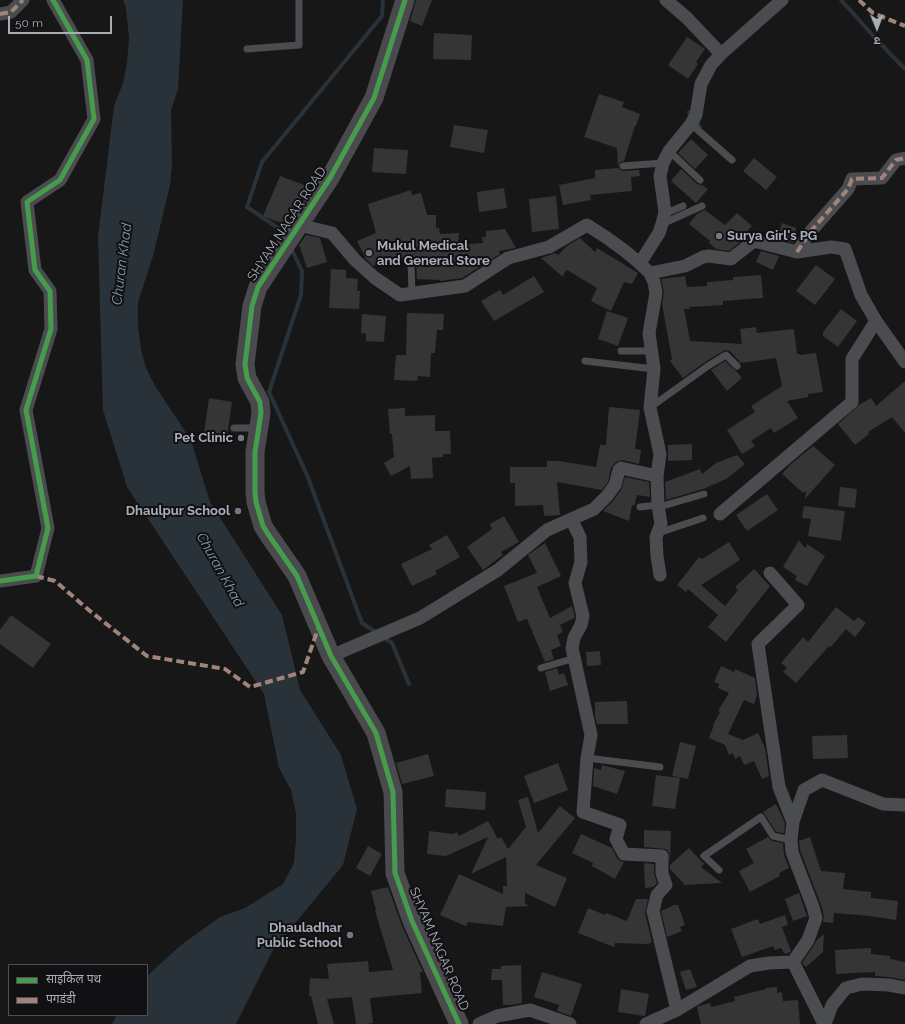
<!DOCTYPE html>
<html>
<head>
<meta charset="utf-8">
<style>
	body { margin:0 }
	#map { position:relative; width:905px; height:1024px; overflow:hidden; background:#171717; font-family:Raleway,"Noto Sans Devanagari",sans-serif }
	canvas { display:block }
	.legend { position:absolute; left:8px; top:964px; width:140px; height:52px; box-sizing:border-box; background:#111113; border:1px solid #4d4f55; margin:0; padding:5px 7px; list-style:none; font-size:12px; color:#a8adb8 }
	.legend li { display:flex; align-items:center; gap:8px; height:20px }
	.legend b { width:20px; border:1px solid #4d4f55 }
	.north { position:absolute; left:857px; top:8px; width:40px; height:40px; -webkit-text-stroke:3px #111113; paint-order:stroke; rotate:179deg; font-size:11px; font-weight:700; line-height:16px; text-align:center; color:#a8adb8 }
	.north::after { content:''; display:block; margin:auto; width:14px; height:18px; background:#a8adb8; clip-path:polygon(50% 0,100% 100%,50% 72%,0 100%) }
	.scale { position:absolute; left:8px; top:16px; width:104px; height:18px; box-sizing:border-box; border:2px solid #a8adb8; border-top:0; padding-left:5px; font-size:12px; line-height:14px; white-space:nowrap; color:#a8adb8; -webkit-text-stroke:3px #111113; paint-order:stroke }
</style>
</head>
<body>
<div id="map">
<canvas width="905" height="1024"></canvas>
<ul class="legend">
<li><b style="height:5px;background:#469c4c"></b>साइकिल पथ</li>
<li><b style="height:5px;background:#a18479"></b>पगडंडी</li>
</ul>
<div class="north">उ</div>
<div class="scale">50 m</div>
</div>
<script>
const ctx = document.querySelector('canvas').getContext('2d');
ctx.lineJoin = 'round';
function paint(path, color) { ctx.fillStyle = color; ctx.fill(path, 'evenodd'); }
function trace(path, color, width, dash) { ctx.strokeStyle = color; ctx.lineWidth = width; ctx.lineCap = dash ? 'butt' : 'round'; ctx.setLineDash(dash || []); ctx.stroke(path); }
function label(font, color, halo, rows, align = 'center') {
  ctx.font = font + ' Raleway,sans-serif'; ctx.lineWidth = 4; ctx.setLineDash([]); ctx.textBaseline = 'middle'; ctx.strokeStyle = halo; ctx.fillStyle = color; for (const [text, x, y, turn = 0] of rows) {
    ctx.save(); ctx.translate(x, y); ctx.rotate((+turn || 0) * Math.PI / 180); ctx.textAlign = isNaN(turn) ? turn : align; if (halo) ctx.strokeText(text, 0, 0); ctx.fillText(text, 0, 0); ctx.restore();
  }
}
paint(new Path2D(`
	M123,0H183L178,89L171,110L172,165L170,185L153,256L138,302V327L141,350L146,368L155,386L191,440L210,502L282,615L300,690L341,755L357,809L343,865L273,950L236,1024H112L117,1015H147V976L181,945L220,917L245,908L283,884L294,863L296,840V813L291,790L279,768L264,694L127,487L103,410L98,237L114,106L123,83L127,63L129,38L126,8Z`), '#2a3239');
trace(new Path2D(`
	M841,0L876,39L905,69
	M689,112L700,127
	M286,236L284,232L247,207L262,162L382,16L383,0
	M291,248L302,271L301,295L269,392L307,475L362,623L377,633
	M383,637L392,643L409,684`), '#2a3239', 4);
paint(new Path2D(`
	M416,0H432L422,26L410,21Z
	M434,33L472,35L471,60L433,59Z
	M687,37L705,49L696,62L698,64L688,79L668,65Z
	M599,94L624,102L622,107L640,114L636,126H635L624,161L620,162L618,166L619,169L623,171L639,170L640,176L631,177L632,191L590,195L591,200L563,205L559,185L595,178V170L618,168L617,148L584,137Z
	M454,125L488,130L484,153L450,147Z
	M691,139L708,155L695,169L678,153Z
	M374,148L408,150L406,174L372,172Z
	M754,158L777,177L766,190L743,171Z
	M681,169L697,184L702,185L708,189L696,203L671,181Z
	M280,176L307,186L294,213L286,225L263,216Z
	M504,188L507,208L479,212L477,192Z
	M411,190L412,195L421,193L427,215H436V228H439L440,234L459,233L458,245L483,243L482,237H486V231L505,229L516,248L499,251L500,254L462,278L440,281V280L417,279L416,258H389L373,266L366,259L357,241L376,233L368,204Z
	M556,196L559,229L532,232L529,199Z
	M705,210L725,225L737,213L752,226L744,235L746,237L729,251L716,249L709,243L710,241L689,224L697,214Z
	M782,223L796,228V239L793,243L777,239Z
	M306,235L320,238L327,262L307,268L299,245Z
	M580,238L595,252L597,248L638,273L632,284L624,282L611,311L591,301L597,288L567,270L563,275V277L541,258L555,253L558,255L567,246Z
	M761,251L779,256L773,270L756,262Z
	M816,265L835,279L815,305L796,291Z
	M331,269L346,270V278L358,279L357,291H360L359,309L329,308Z
	M761,275L763,298L723,301V305L689,307L690,309H684L690,341L742,344L740,329L756,327L757,333L794,329L797,354H800V355L816,353L823,392L808,394V397L787,401L798,418L774,433L771,428L751,441L755,446L742,454L727,430L755,412L751,406L782,386L776,358L741,363L730,351L725,350L705,362L683,378L670,361L672,359L662,304L664,292L661,279L685,276L687,287L707,286V282L733,280V277Z
	M534,276L544,292L494,321L481,301L500,290L503,295Z
	M841,309L857,321L838,347L823,336V332Z
	M607,311L628,318L618,346L598,339Z
	M407,313L444,314L443,330H437L435,353H431L430,377L418,376L417,381L394,380L396,355H406Z
	M362,314L386,316L384,342L366,341V334L361,333Z
	M725,361L736,371L742,378L727,391L711,370Z
	M905,381V433L892,417L868,432L869,434L855,445L838,424L859,405L871,398L876,406Z
	M209,398L232,402L227,436L204,433Z
	M609,407L640,410L635,449L641,450L639,464L622,460L616,462L611,468L608,482L602,490L557,482L560,515L544,516L543,505L515,506V483H510V467H547V461H559L596,467L600,445H606Z
	M405,408V416L435,415V431H450L451,454H443V457L432,458L433,478L411,479L410,466L391,476L384,463L394,457L392,434H390L388,409Z
	M692,444V460L668,461V445Z
	M813,446L835,465L805,499L806,491L803,493L782,474L790,465Z
	M737,455L745,464L726,479L703,489L666,500L665,482L700,469L702,474L716,463Z
	M625,477L649,482L650,497L637,495L634,506L632,505L629,521L603,511L613,501L621,490Z
	M840,487L857,489L855,508L838,506Z
	M767,494L778,510L747,531L736,515Z
	M804,506L845,511L841,541L808,536L811,519L802,518Z
	M504,516L519,542L501,552L503,555L483,570L467,547L492,529L490,524Z
	M447,535L460,557L435,571L437,574L412,586L401,564L432,549L429,545Z
	M799,540L803,546L806,548L807,544L825,556L807,586L795,580L797,576L783,567Z
	M729,542L740,560L701,585L725,606L738,590L735,587L754,569L770,586L726,642L708,627L718,615L688,589L686,592L677,585L699,557L702,559Z
	M545,543L561,576L537,587L550,618L572,606L575,616L574,618L560,625L563,632L557,635L561,646L551,650L554,659L545,662L527,619L518,622L504,586L537,573L528,555Z
	M836,607L854,621L858,617L866,623L855,637L846,629L831,647L829,646L796,683L783,672L787,668L781,663L803,637L808,642Z
	M11,615L51,644L33,668L0,644V630Z
	M600,651L601,665L587,666L586,652Z
	M721,666L734,672L735,669L755,678L757,695L754,704L744,700L728,734L743,740L758,733L765,748L769,776L762,779L754,761L744,765L740,756L735,759L733,753L729,755L725,745L709,738L714,725H713L720,712L718,711L729,693L718,688L719,684L714,682Z
	M557,668L559,675L564,673L568,685L550,691L545,672Z
	M627,701L628,724H597L595,717V702Z
	M847,735L848,758L813,759L812,736Z
	M680,742L696,746L688,779L672,776Z
	M428,754L434,776L402,784L396,763Z
	M558,763L568,790L534,803L524,776Z
	M602,765L625,771L617,794L593,786L594,768L601,770Z
	M656,775L680,778L675,809L652,806Z
	M446,789L486,792L485,810L445,807Z
	M528,797L538,833L560,806L575,818L536,865L567,878L555,907L525,893V904L530,906L506,907L503,926L468,922L466,926L440,915L459,874L503,894V886H507L506,857L471,874L488,837L446,856L427,854L429,831L453,834L457,832L459,836L488,821L498,839L501,837L508,849L526,827L518,800Z
	M776,804L785,823L784,833L776,832L763,812Z
	M644,830L671,831L670,863L669,852L666,849L644,847Z
	M581,834L612,848L617,858L620,861L624,862L615,879L592,866L593,863L572,853Z
	M768,837L772,841L783,843L784,855L789,868L779,873L780,876L750,892L739,871L754,863L746,849Z
	M810,837L821,871L845,873L843,889L871,892V898L898,901L896,920L870,916L834,913L833,923L823,922L824,916L821,905L800,850L799,841Z
	M368,846L382,854L370,876L356,868Z
	M689,848L704,864L701,867L722,883L685,885L670,869V865Z
	M644,863L654,864V873L657,883L653,887L645,888Z
	M388,887L402,926L423,972H420L422,993L370,998L373,1023L367,1024H356L352,997L327,999L334,1024H318L311,996H309L310,978L329,979L327,964L368,961L369,972L393,970L375,911L376,910L371,891Z
	M799,893L807,916L793,921L785,899Z
	M636,899H648L645,913L652,942L648,944L615,943L614,947L578,933L588,908L605,915L606,913L627,921Z
	M674,905H678L685,925L680,927L682,931L667,937L661,911Z
	M785,915L788,925L782,927L791,951L790,952L785,954L781,948L775,950L773,946L742,957L731,929L758,919L760,924Z
	M824,934L823,952L806,967L802,963L817,940Z
	M871,948V954L890,956V959L905,962V980L889,977L875,976V972L836,974L835,950Z
	M521,965L522,1003L511,1005H503L502,980H491L492,969H501V966Z
	M690,969L697,987L686,990L680,972Z
	M542,972L582,984L571,1016L557,1011L559,1005L534,997Z
	M777,987V993L782,992L783,1001L798,1000L800,1024H701L697,1007L699,1006L710,1003L711,1007L735,1001L734,997L766,989V988Z
	M621,989L649,994L645,1016L618,1012Z`), '#353536');
trace(new Path2D(`
	M247,49L299,45V0
	M691,124L732,160
	M669,151L700,180
	M623,166L663,163
	M664,214L683,206
	M662,224L702,206
	M411,263L412,293
	M621,351H651
	M585,361L654,369
	M650,404H655L708,366L726,355L737,366
	M234,428H258
	M640,507L658,505
	M659,507L704,494
	M658,533L703,518
	M541,668L575,658
	M587,758L660,767
	M719,870L704,856L761,817L773,836L791,840`), '#4b4c50', 7);
trace(new Path2D(`
	M666,0L687,18L721,54
	M0,14L11,12L23,0
	M299,225L332,233L355,260L375,278L400,295L465,286L508,258L549,247L587,225C610,239 631,254 650,273
	M797,252L811,231L848,189L852,179L882,178L896,160L905,158
	M640,263L659,233L662,224L665,212L660,176L663,163L669,151L691,124L696,115L701,84L711,65L721,54L782,0
	M720,514L852,402V359L876,321
	M571,519L580,537L581,562L575,583L583,616L581,625L574,638L572,648L591,735L587,758L583,812L620,825L616,839L624,854L662,856V873L666,885L657,895L653,911L677,1010
	M770,573L798,605L758,644L779,787L793,822
	M660,575L657,556L656,537L661,524L658,505L657,476L660,454L650,408L654,369L649,333L656,293L654,282L650,273L685,266L703,257L709,256L731,259L754,241L797,252L831,247L845,249L861,295L876,321L905,362
	M0,581L36,576L48,528L26,410L51,329L50,291L35,270L27,202L60,180L94,119L87,60L53,0
	M331,656L420,618L498,570L547,530L594,509L607,496L615,485L619,470L621,468L657,476
	M793,962L824,1024
	M479,1024L497,1016L530,1010L570,1024
	M646,1024L677,1010L750,966L769,963L793,962L808,940L816,918L813,907L792,852L791,840L793,822L804,790L822,780L883,804L905,805
	M825,1024L832,1005L846,988L862,984L889,985L905,988`), '#4b4c50', 13);
trace(new Path2D(`
	M405,0L374,98L330,178L258,287L252,306L245,364L247,378L260,402L261,413L255,452V492L256,502L263,526L268,534L297,576L331,656L376,733L393,792L395,873L412,921L459,1024`), '#4a4a4e', 19);
trace(new Path2D(`
	M859,0L873,13L905,26
	M0,14L11,12L23,0
	M797,252L811,231L848,189L852,179L882,178L896,160L905,158
	M36,576L55,581L90,611L147,656L225,669L250,687L303,672L319,626`), '#a18479', 4, [8, 4]);
trace(new Path2D(`
	M405,0L374,98L330,178L258,287L252,306L245,364L247,378L260,402L261,413L255,452V492L256,502L263,526L268,534L297,576L331,656L376,733L393,792L395,873L412,921L459,1024
	M0,581L36,576L48,528L26,410L51,329L50,291L35,270L27,202L60,180L94,119L87,60L53,0`), '#469c4c', 5);
for (const [x, y, r, color] of [
	[719,236,4,"#757880"],
	[369,253,4,"#757880"],
	[241,438,4,"#757880"],
	[238,511,4,"#757880"],
	[350,935,4,"#757880"]
]) { const dot = new Path2D(); dot.arc(x, y, r, 0, 2 * Math.PI); ctx.fillStyle = color; ctx.fill(dot); trace(dot, '#111113', 1.5); }
label('13px', '#a8adb8', '#111113', [
	["SHYAM NAGAR ROAD",287,224,-57],
	["SHYAM NAGAR ROAD",439,949,67]
]);
label('bold 13px', '#a8adb8', '#111113', [
	["Surya Girl's PG",727,236,"left"],
	["Mukul Medical",377,246,"left"],
	["and General Store",377,261,"left"],
	["Pet Clinic",233,438],
	["Dhaulpur School",230,511],
	["Dhauladhar",342,928],
	["Public School",342,943]
], 'right');
label('italic 14px', '#7f9bb3', '#111113', [
	["Churan Khad",122,264,-83],
	["Churan Khad",220,570,61]
]);
</script>
</body>
</html>
